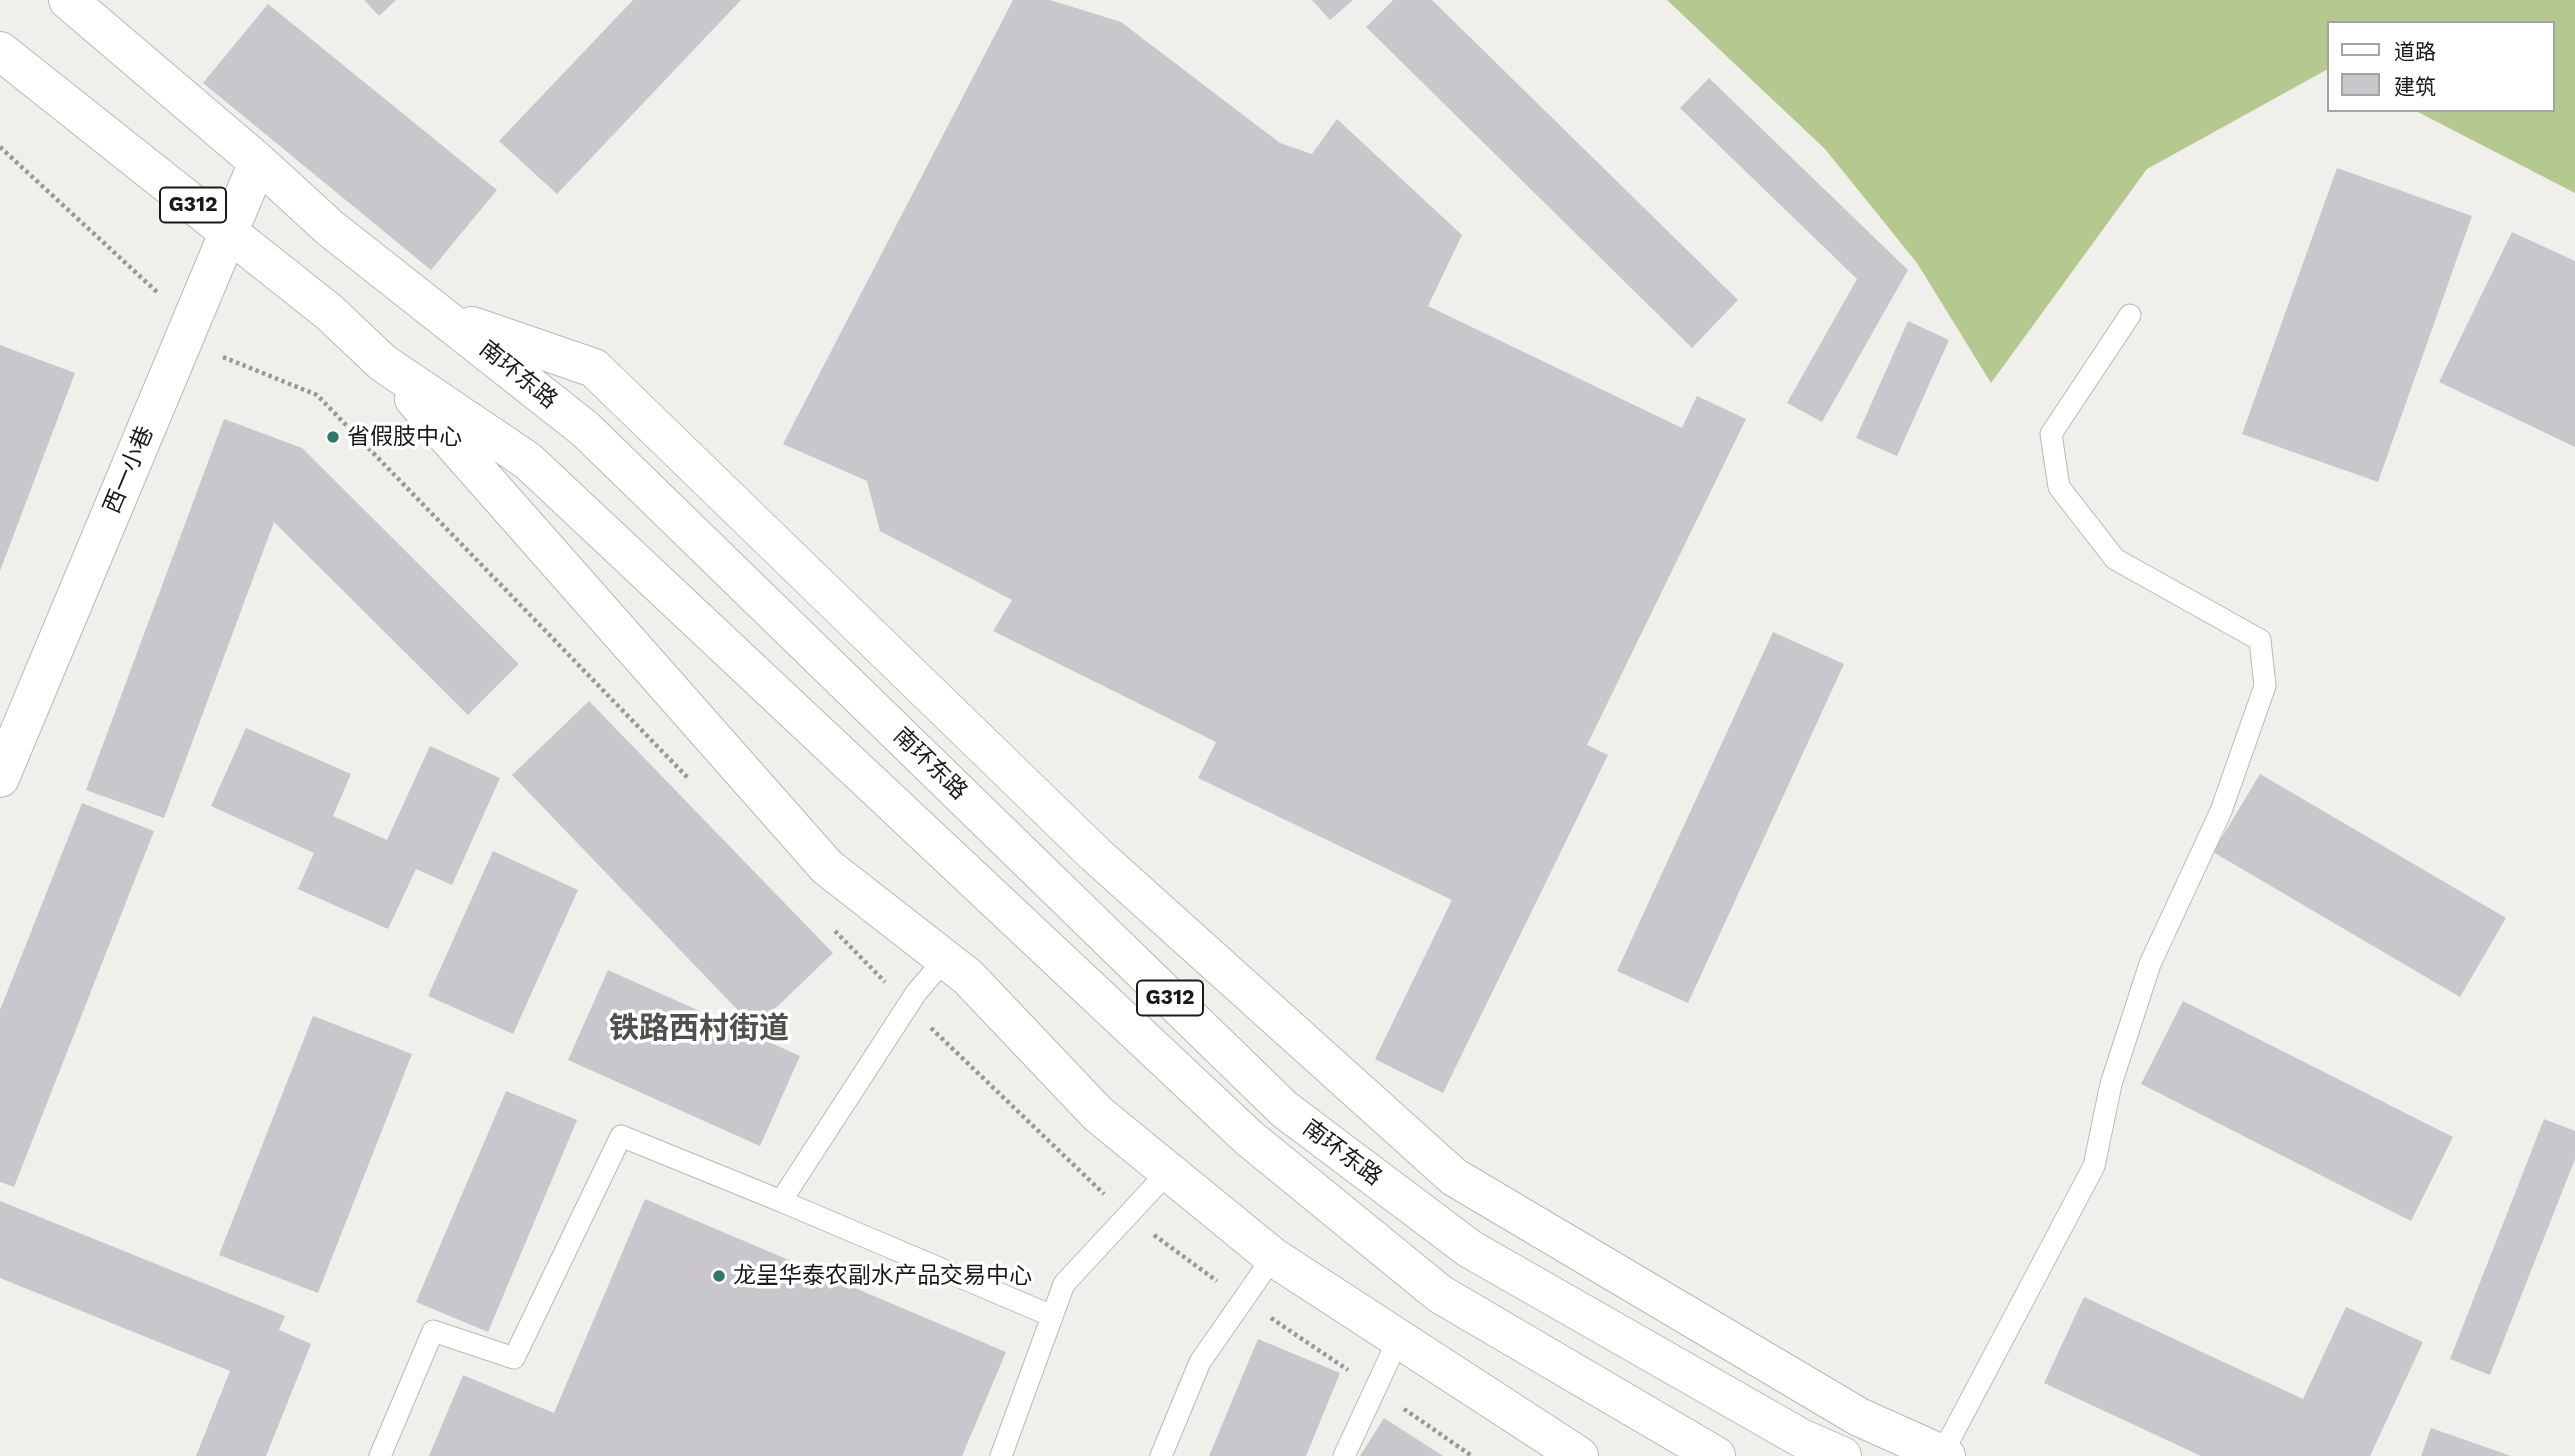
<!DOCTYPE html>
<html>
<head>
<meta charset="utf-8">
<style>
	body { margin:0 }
	#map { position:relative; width:2575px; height:1456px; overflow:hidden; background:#f0efeb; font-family:"Work Sans","Noto Sans SC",sans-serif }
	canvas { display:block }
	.legend { position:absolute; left:2327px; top:21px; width:228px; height:91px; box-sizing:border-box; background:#fff; border:2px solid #a3a3a3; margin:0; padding:9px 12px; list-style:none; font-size:21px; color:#1a1918 }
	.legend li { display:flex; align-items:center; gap:14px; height:35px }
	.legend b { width:35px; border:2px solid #a3a3a3 }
</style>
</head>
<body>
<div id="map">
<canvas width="2575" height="1456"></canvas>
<ul class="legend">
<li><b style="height:9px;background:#fff"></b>道路</li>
<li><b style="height:19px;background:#c9c7cb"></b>建筑</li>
</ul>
</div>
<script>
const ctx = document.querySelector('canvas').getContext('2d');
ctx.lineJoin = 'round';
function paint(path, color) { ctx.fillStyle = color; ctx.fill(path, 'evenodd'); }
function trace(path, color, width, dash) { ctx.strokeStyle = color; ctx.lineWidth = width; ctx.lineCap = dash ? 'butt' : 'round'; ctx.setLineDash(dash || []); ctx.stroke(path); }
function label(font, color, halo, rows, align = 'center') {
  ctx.font = font + ' "Work Sans","Noto Sans SC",sans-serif'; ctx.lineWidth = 7; ctx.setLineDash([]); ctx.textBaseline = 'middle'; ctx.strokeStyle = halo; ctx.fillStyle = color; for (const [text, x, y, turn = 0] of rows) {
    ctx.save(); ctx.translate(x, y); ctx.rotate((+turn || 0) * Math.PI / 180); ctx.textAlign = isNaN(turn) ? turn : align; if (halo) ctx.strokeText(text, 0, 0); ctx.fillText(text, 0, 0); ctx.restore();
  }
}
paint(new Path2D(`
	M1667,0H2575V193L2414,110H2552V23H2328V69L2147,169L1991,383L1917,263L1825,149Z`), '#b5c88f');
paint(new Path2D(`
	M364,0H396L379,16Z
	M633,0H741L557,194L499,141Z
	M1013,0H1050L1121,22L1280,143L1312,154L1337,119L1462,235L1428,306L1682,428L1697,396L1746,419L1587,745L1608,755L1443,1093L1375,1059L1452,900L1198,778L1216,742L993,631L1012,600L880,531L867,481L783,444Z
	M1312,0H1353L1330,20Z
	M1393,0H1432L1738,300L1692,348L1366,27Z
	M268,4L497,190L431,270L203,83Z
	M1709,78L1908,270L1822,422L1787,403L1857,279L1680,108Z
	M2337,168L2472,216L2378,482L2242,434Z
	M2512,232L2575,261V447L2439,382Z
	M1908,321L1949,340L1897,456L1856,438Z
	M0,345L75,373L0,571Z
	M224,419L302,448L519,664L468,715L274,522L164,818L86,790Z
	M1773,632L1844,664L1688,1003L1617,971Z
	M589,701L833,953L755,1028L512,775Z
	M246,728L351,774L333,816L387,840L430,746L500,778L452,885L416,869L388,929L298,889L314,853L211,806Z
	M2260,774L2506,918L2460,997L2213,852Z
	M82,803L154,831L14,1187L0,1182V1010Z
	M493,851L578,890L513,1034L428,996Z
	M608,970L800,1056L760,1146L568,1060Z
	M2183,1001L2453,1137L2411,1221L2141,1084Z
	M313,1016L412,1054L318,1293L219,1255Z
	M506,1091L577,1120L488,1332L416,1302Z
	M2544,1119L2575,1131V1159L2490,1375L2450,1359Z
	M645,1199L1006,1352L962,1456H429L463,1375L554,1413Z
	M0,1201L285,1316L279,1330L311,1344L266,1456H196L230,1371L0,1278Z
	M2084,1297L2303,1399L2346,1307L2423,1342L2370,1456H2201L2044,1383Z
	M1258,1339L1340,1373L1306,1456H1209Z
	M1384,1418L1443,1456H1360Z
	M2431,1428L2511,1456H2421Z`), '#c9c7cb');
const service = new Path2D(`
	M945,959L916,993L781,1201L1052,1316
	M1942,1454L2094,1166L2111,1084L2150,964L2221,811L2265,686L2260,640L2115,559L2059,487L2051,434L2130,315
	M380,1456L433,1331L514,1358L621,1136L781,1201
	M1001,1456L1064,1284L1168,1172
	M1161,1456L1200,1362L1273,1257
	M1344,1456L1398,1340`);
const minor = new Path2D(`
	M0,778L258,162`);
const trunk = new Path2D(`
	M68,0L258,162L330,228L585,429L1284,1109L1470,1249L1801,1438L1842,1456
	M0,51L329,312L383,363L528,461L1249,1138L1440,1294L1716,1456
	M472,326L594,368L1095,854L1454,1177L1859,1417L1946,1456
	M414,399L827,867L968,977L1098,1114L1273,1257L1579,1456`);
trace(service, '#b9b8b4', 23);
trace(minor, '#b9b8b4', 40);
trace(trunk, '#b9b8b4', 40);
trace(new Path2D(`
	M0,147L157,292
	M223,357L317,395L688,778
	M835,931L885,982
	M931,1028L1104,1194
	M1154,1235L1217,1281
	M1271,1318L1348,1370
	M1404,1409L1472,1456`), '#999895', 4.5, [3.5, 3.5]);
trace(service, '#fff', 21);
trace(minor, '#fff', 38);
trace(trunk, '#fff', 38);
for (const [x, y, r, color] of [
	[333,437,7,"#31776c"],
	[719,1276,7,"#31776c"]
]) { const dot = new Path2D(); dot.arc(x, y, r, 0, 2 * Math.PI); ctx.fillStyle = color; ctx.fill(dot); trace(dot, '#fff', 2.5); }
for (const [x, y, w] of [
	[193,205,66],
	[1170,998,66]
]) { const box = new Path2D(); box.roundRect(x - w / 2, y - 17.5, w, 35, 5); ctx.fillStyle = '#fff'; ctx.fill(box); trace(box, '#1a1918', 2); }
label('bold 21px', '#1a1918', null, [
	["G312",193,205],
	["G312",1170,998]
]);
label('23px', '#1a1918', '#fff', [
	["南环东路",518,375,39],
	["西一小巷",129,470,-67],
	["南环东路",930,764,44],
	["南环东路",1342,1153,37]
]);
label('23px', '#1a1918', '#fff', [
	["省假肢中心",347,437],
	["龙呈华泰农副水产品交易中心",733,1276]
], 'left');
label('bold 30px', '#504f4b', '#fff', [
	["铁路西村街道",699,1029]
]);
</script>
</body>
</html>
